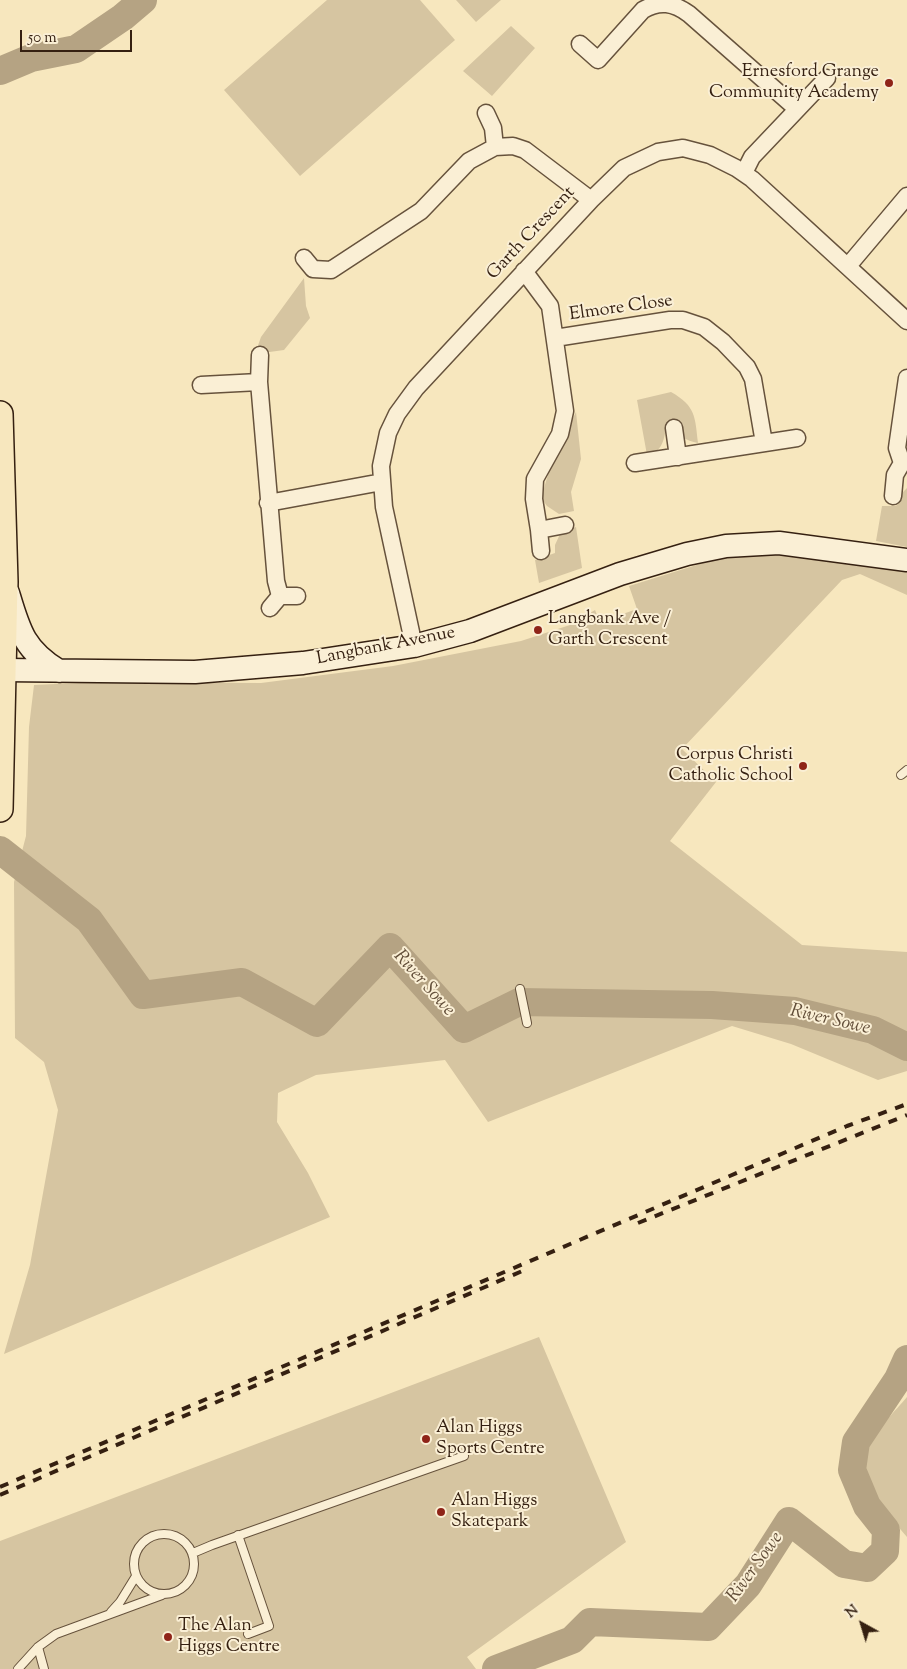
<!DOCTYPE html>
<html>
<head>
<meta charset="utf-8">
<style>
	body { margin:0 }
	#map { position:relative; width:907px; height:1669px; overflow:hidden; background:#f7e7be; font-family:"Sorts Mill Goudy",serif }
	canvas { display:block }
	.north { position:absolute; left:837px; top:1599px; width:50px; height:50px; -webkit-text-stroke:4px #faefd5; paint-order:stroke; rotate:321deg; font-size:14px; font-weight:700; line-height:20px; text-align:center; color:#352011 }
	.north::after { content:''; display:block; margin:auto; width:18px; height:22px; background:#352011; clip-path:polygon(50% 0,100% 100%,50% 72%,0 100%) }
	.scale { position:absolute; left:20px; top:30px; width:112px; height:22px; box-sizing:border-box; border:2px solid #352011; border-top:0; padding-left:6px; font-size:15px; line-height:18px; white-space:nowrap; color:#352011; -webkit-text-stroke:4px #faefd5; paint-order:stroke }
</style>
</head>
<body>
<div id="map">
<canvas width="907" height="1669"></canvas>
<div class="north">N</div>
<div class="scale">50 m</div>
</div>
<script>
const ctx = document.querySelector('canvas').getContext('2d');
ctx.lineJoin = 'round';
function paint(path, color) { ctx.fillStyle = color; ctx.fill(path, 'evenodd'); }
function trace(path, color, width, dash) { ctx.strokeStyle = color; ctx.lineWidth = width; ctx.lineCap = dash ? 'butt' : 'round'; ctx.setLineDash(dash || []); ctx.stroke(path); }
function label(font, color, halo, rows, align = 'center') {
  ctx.font = font + ' "Sorts Mill Goudy",serif'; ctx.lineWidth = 4; ctx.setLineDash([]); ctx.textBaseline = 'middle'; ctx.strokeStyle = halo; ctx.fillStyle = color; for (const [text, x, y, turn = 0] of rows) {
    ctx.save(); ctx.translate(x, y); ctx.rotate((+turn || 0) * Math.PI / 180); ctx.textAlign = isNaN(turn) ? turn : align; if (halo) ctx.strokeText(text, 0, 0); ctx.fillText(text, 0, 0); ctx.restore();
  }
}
paint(new Path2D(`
	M327,0H420L455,40L300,176L224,90Z
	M456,0H501L476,22Z
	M511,26L535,48L492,96L463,71Z
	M304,278L306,306L310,318L284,350L255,354L261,337Z
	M671,392C696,406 695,417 698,443C686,441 678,434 666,429C663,443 662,451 647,455L637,400Z
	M576,412L581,459L571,492L574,511L559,514L547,506L542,499C547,468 562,441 576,412Z
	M907,488V547L876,541L882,506H896L902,499L901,494Z
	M576,527L582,568L539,583L535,560L555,553V545L560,534Z
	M778,553L853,560L907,571V595L860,574L842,580L682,749L716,782L670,841L802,945L907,952V1071L878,1080L791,1044L732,1026L488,1122L445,1060L316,1075L278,1093L277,1122L308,1173L330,1217L4,1354L30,1265L58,1110L44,1062L15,1038L14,882L26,836L29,727L34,685L101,682L261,683L393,666L521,641L570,625L595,610L600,622L637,609L629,586L716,559Z
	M539,1337L626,1542L467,1657L476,1669H0V1541Z
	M907,1397V1537C885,1510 852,1482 869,1445C876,1430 896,1410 907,1397Z`), '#d6c5a1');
trace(new Path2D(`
	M0,71L31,58L76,49L123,17L143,0
	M0,850L89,920L143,995L242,982L317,1023L390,947L464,1029L519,1002L712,1005L795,1011L873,1030L907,1047
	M496,1669L572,1640L590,1622L708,1627L748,1585L789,1521L844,1564L867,1568L885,1551L886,1530L867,1506L852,1470L856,1442L898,1379L907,1359`), '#b5a383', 28);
const lane = new Path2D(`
	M901,775L907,770
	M520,989L527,1023
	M134 1564a30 30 0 1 1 60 0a30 30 0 1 1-60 0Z
	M238,1535L269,1626L248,1634
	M193,1553L212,1545L464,1456
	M111,1612L120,1602L136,1576
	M38,1647L44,1669
	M18,1669L38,1647L56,1634L162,1595`);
const street = new Path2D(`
	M580,44L598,60L643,10C660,0 674,3 689,14L797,109
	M486,113L493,128L495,147
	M744,173L752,157L827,78
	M304,258L313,269L331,270L421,211L469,161L495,147L513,146L525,150L591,200
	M848,266L907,196
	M524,271L550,306L565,411L560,434L535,479L534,499L539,530L565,525
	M555,338L670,320H683L704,327L723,342L747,367L753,379L764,443
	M260,355L259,382L276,581L280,596H297
	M201,385L259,382
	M674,428L678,457
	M635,463L797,438
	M893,496L895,475L902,463L897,448L907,378
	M268,503L382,482
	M539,530L541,551
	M270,608L280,596
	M414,646L384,507L381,466L388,433L397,414L416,388L591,200L624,168L658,152L683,148L710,155L736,168L752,179L907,321`);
const secondary = new Path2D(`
	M8,593C19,630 24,650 59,671
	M4,670L195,672L303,663L414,646L470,631L620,574L687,554L726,546L779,543L907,560`);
const primary = new Path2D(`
	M0,414L5,582L0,809`);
trace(lane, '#66523c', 10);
trace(street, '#66523c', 19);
trace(secondary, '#352011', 25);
trace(primary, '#352011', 28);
trace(lane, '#faefd5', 8);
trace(street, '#faefd5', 16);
trace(secondary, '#faefd5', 22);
trace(primary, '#f7e7be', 25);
trace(new Path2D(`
	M638,1223L907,1115
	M0,1487L847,1126L907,1104
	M0,1495L527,1269`), '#352011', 4, [9, 9]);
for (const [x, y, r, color] of [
	[889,83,5,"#8f2418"],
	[538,630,5,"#8f2418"],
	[803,766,5,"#8f2418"],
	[426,1439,5,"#8f2418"],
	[441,1512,5,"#8f2418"],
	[168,1637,5,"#8f2418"]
]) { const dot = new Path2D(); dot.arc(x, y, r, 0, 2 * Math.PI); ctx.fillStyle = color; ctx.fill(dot); trace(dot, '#faefd5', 2); }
label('18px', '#352011', '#faefd5', [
	["Ernesford Grange",879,73,"right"],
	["Community Academy",879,94,"right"],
	["Langbank Ave /",548,620],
	["Garth Crescent",548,641],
	["Corpus Christi",793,756,"right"],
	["Catholic School",793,777,"right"],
	["Alan Higgs",436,1429],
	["Sports Centre",436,1450],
	["Alan Higgs",451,1502],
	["Skatepark",451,1523],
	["The Alan",178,1627],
	["Higgs Centre",178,1648]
], 'left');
label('18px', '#352011', '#faefd5', [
	["Garth Crescent",532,234,-47],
	["Elmore Close",621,309,-8],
	["Langbank Avenue",386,647,-11]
]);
label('italic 19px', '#624e39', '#faefd5', [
	["River Sowe",423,984,48],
	["River Sowe",830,1021,13],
	["River Sowe",756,1568,-54]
]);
</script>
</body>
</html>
